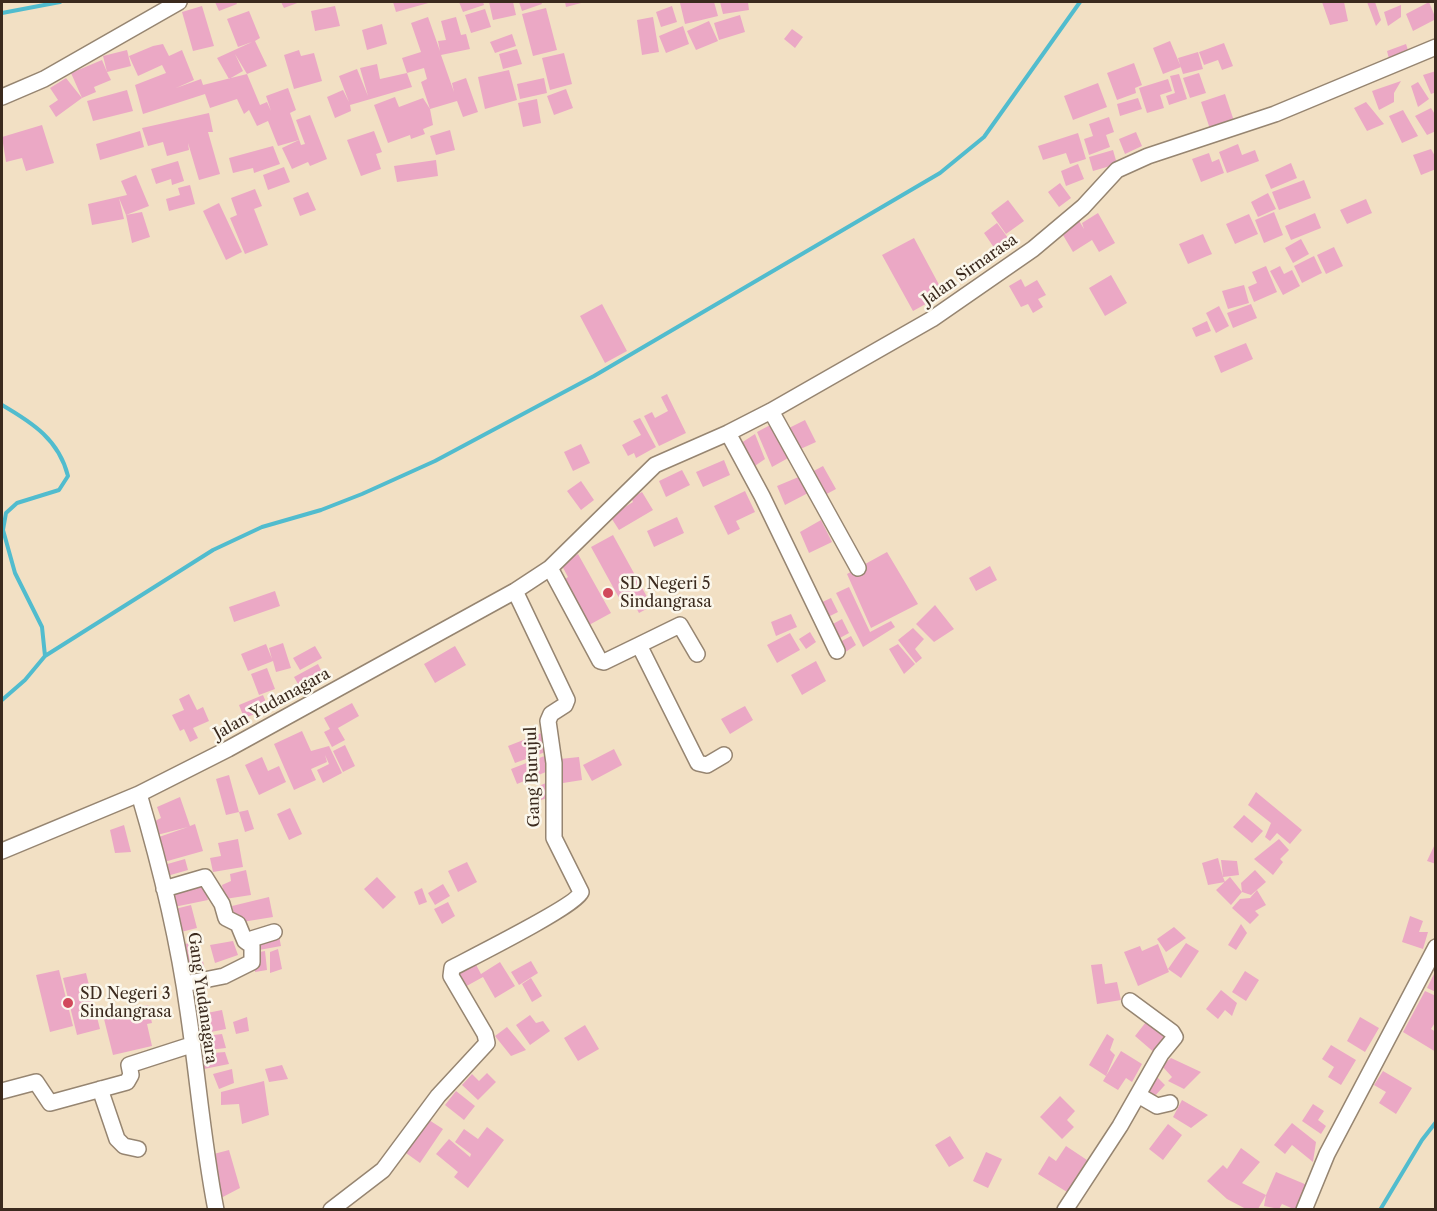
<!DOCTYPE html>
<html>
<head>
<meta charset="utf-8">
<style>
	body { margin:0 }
	#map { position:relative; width:1437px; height:1211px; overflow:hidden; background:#f2e0c4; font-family:"Libre Caslon Text",serif }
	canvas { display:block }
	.frame { position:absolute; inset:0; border:3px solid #3b2a1e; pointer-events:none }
</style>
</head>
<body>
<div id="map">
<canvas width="1437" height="1211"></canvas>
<div class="frame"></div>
</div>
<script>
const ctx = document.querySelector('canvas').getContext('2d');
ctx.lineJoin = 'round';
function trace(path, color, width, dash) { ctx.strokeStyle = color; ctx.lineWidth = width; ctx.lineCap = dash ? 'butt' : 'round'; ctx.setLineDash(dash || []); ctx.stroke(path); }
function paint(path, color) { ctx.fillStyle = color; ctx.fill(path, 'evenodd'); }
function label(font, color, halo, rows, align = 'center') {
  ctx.font = font + ' "Libre Caslon Text",serif'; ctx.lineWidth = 5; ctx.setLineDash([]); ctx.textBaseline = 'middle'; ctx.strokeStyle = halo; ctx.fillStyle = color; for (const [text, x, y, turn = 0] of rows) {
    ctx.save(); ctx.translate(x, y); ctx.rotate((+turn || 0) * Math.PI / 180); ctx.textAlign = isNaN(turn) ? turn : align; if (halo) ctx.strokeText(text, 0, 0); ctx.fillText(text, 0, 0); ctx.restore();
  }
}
trace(new Path2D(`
	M2,13L60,2
	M2,405C33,423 59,440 68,476L59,490L17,503L6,513L3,530L15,573L42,627L45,656L25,680L2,700
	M45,656L213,550L262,527L321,510L362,494L435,461L594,376L940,173L984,137L1080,2
	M1380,1210L1422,1140L1436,1122`), '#51bcce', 4);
paint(new Path2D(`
	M215,2H236L237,4L219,11Z
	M281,2H300L284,8Z
	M393,2H432L396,12Z
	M459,2H483L484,5L463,12Z
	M489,2H513L516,15L493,20Z
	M519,2H541L542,4L522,11Z
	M565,2H585L566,7Z
	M688,2H714L718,16L685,24L680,3Z
	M720,2H748L749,10L723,14Z
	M1322,2H1344L1348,21L1330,25Z
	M1367,2H1375L1381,20L1376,26Z
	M1429,2L1436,19L1413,31L1406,14Z
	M1401,5V17L1388,26L1384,12Z
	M202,6L214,46L193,51L182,12Z
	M335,6L340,26L315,31L311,11Z
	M672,6L677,22L661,27L656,12Z
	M546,8L557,50L533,56L522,14Z
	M485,9L491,27L471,33L465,15Z
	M249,11L260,38L255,41L267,66L247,74L235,54L243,71L229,79L217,58L252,42L238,47L227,19Z
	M740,15L745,32L719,40L714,23Z
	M428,17L440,51L438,41L446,40L441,21L456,17L461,35L466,34L470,49L441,55L454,92L452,83L466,78L478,112L463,117L457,101L430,109L421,82L427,79L424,68L407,73L402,58L421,52L411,23Z
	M653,17L659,52L642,55L637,20Z
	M709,21L718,41L696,50L687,31Z
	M382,24L387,44L367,50L362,30Z
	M683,26L689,44L666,53L659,36Z
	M792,29L803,37L795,48L784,39Z
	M512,34L516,46L495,53L490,42Z
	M1170,41L1181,67L1163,74L1153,48Z
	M1224,43L1233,66L1222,70L1218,60L1204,65L1199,52Z
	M163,44L169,56L182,50L194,80L176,88L201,79L203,85L247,74L260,105L267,102L271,111L266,96L288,88L296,110L290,113L301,145L305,144L296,120L310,115L327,159L310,166L308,162L292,169L282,148L299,140L278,146L268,121L257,126L249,110L244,114L237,99L210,108L205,94L143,114L135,85L166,73L162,65L138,76L129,56L153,46Z
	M1406,44L1410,56L1390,63L1387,51Z
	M517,49L522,64L503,69L499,54Z
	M127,50L131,66L107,72L111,80L94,87L96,92L82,98L56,117L49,106L58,100L50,88L66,78L82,98L71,73L102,60L107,72L103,56Z
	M299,50L301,56L314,53L322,81L294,89L284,55Z
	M1198,52L1203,69L1183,74L1178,58Z
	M564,53L572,84L550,90L542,58Z
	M1134,63L1142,85L1135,88L1136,93L1117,100L1107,73Z
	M377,64L380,79L407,73L412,87L350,105L351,111L335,118L327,97L343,90L349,102L339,76L357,69L368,96L360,68Z
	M509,70L517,100L485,109L478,77Z
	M1436,71V92L1431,94L1423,75Z
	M1199,73L1206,93L1190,98L1183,78Z
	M1179,74L1187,99L1169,105L1166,96L1175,93L1170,76Z
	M544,78L547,93L520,99L517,84Z
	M1168,79L1172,91L1160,95L1164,108L1147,113L1139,88Z
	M1401,81L1394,93V102L1379,110L1372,91Z
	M1418,82L1429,99L1418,107L1411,86Z
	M1098,83L1107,107L1073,120L1064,96Z
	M566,89L573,108L554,115L547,96Z
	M127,90L133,111L93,121L87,101Z
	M1225,94L1234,121L1210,129L1201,102Z
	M395,97L399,107L423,98L430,109L433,125L423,129L425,134L411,139L410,135L388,143L374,105Z
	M1138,98L1142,109L1120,116L1117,104Z
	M537,99L541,123L523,127L518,103Z
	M1366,102L1384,124L1367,131L1354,108Z
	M1431,108L1436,116V131L1427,135L1415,116Z
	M1403,110L1418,136L1402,143L1389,116Z
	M209,113L213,132H208L220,174L199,180L188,143L189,150L167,156L163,142L148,146L142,128Z
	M1109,117L1114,132L1106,135L1110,147L1089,155L1084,139L1093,136L1089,124Z
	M42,125L54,163L26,171L22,158L6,162L2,137Z
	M450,130L455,150L436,155L430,136Z
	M140,131L144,147L100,160L96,144Z
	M374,131L382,152L376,154L381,169L361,176L347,140Z
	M1136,132L1142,146L1125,154L1119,139Z
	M1078,133L1086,159L1070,164L1066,153L1043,160L1038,146Z
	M1238,144L1242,155L1255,150L1259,161L1227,173L1219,152Z
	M273,146L280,164L254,173L253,168L233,173L229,158Z
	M1431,149L1436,158V169L1421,175L1413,155Z
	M1113,150L1117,164L1093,171L1089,157Z
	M1209,153L1212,162L1219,159L1224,173L1201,182L1192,159Z
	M436,160L438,176L397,182L394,166Z
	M178,161L184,181L172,185L171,179L156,184L151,169Z
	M1291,163L1297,178L1271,189L1265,175Z
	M1078,164L1084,179L1066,186L1061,171Z
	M284,167L290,182L268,190L263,175Z
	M136,175L149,206L126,215L119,198L124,219L92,225L88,204L127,195L121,181Z
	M1304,180L1311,198L1279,210L1272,192Z
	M1060,183L1071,198L1059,207L1048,192Z
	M190,185L195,204L169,211L166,199L180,195L178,188Z
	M255,189L262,206L254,209L268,245L245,254L230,218L237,215L231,198Z
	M308,192L316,210L300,216L293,198Z
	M1268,193L1276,209L1258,217L1251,202Z
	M1366,199L1372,213L1347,224L1340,210Z
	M1008,200L1024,221L1006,234L991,213Z
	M219,203L242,252L226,260L203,211Z
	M142,212L150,237L132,243L126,215Z
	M1274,212L1283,235L1264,243L1255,220Z
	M1098,213L1115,243L1099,252L1092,240L1073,252L1060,230L1078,219L1084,229L1082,223Z
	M1315,213L1321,228L1291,240L1285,226Z
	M1249,214L1258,234L1235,244L1226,224Z
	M997,223L1011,242L997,252L984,233Z
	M1203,234L1212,254L1188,264L1179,244Z
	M914,238L944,294L913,311L882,255Z
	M1301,239L1309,254L1293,263L1285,248Z
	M1334,247L1343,266L1326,274L1317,255Z
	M1314,256L1322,273L1302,283L1294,266Z
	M1266,266L1277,292L1254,302L1248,287L1257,283L1252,272Z
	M1280,266L1284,274L1292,270L1300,286L1283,295L1270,271Z
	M1111,275L1127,303L1105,316L1089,288Z
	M1021,279L1025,287L1037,280L1046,295L1038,299L1043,307L1033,313L1028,304L1021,307L1009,286Z
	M1244,285L1249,303L1228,309L1222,291Z
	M602,304L627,351L605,363L580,316Z
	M1251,304L1257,318L1233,328L1227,313Z
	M1219,306L1229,326L1216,333L1206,313Z
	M1207,321L1211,331L1196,337L1192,328Z
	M1246,343L1253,359L1221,373L1214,356Z
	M667,394L686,433L659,446L644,416L652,412L655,418L668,411L661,397Z
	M640,418L656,447L636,458L634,453L628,456L622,445L641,435L633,421Z
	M805,420L816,442L796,451L785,430Z
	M774,423L790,457L772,467L757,432Z
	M755,434L765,459L749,470L738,445Z
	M581,444L590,463L573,471L564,452Z
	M724,460L730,475L703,487L696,472Z
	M823,466L836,489L823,496L810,473Z
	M682,470L690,485L666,497L659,481Z
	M801,476L808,493L785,505L777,486Z
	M581,481L594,500L581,510L567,491Z
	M745,491L755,512L736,521L740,529L728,535L714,506Z
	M642,492L653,510L619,530L610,516L633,502L631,498Z
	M677,517L684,533L654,547L647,531Z
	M821,520L832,542L809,553L800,532Z
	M613,535L652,606L639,613L633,602L624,607L591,547Z
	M887,552L918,604L871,628L847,574Z
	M578,554L611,613L589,625L564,580L568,577L561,564Z
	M990,566L997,580L976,591L969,578Z
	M849,587L870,632L891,621L895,627L863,647L836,593Z
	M275,591L280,606L234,622L229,607Z
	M831,598L838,612L828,617L820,603Z
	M935,605L954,629L934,642L916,624Z
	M791,614L797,627L776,636L771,622Z
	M842,619L849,633L838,639L831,625Z
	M913,628L924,639L915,649L922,658L916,663L898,640Z
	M810,632L816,642L806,649L799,639Z
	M790,633L800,650L777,663L767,645Z
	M851,636L856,645L844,653L838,643Z
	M283,643L291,668L276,672L273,661L248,671L241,654L266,644L272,659L269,648Z
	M898,644L915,664L904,674L889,649Z
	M315,646L322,658L300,670L293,658Z
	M455,646L466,665L435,683L424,664Z
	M816,661L826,681L802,695L791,675Z
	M318,664L326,680L303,693L294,677Z
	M267,668L275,689L259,695L251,674Z
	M189,694L197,710L203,707L209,721L193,728L198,738L190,742L184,729L180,731L172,715L184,710L179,699Z
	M263,695L269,709L244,718L239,705Z
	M352,703L359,716L338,728L345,740L332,747L324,732L330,729L324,718Z
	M745,706L753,720L730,734L721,719Z
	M302,731L311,751L329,746L342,773L323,783L317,770L329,764L325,755L327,762L311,769L316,780L294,790L274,744Z
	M544,732L551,750L515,763L508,746Z
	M345,745L355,766L343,772L333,751Z
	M614,749L622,765L592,781L583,765Z
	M547,755L553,769L517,784L511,769Z
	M262,757L268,771L279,766L286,782L259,795L245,765Z
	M579,757L582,780L563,783L560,759Z
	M229,775L239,812L226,815L216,779Z
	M546,783L552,796L536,802L531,789Z
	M1256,792L1302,830L1290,844L1277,833L1270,841L1265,837L1271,823L1248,805Z
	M180,797L190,826L195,824L203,851L164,862L156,838L188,827L157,835L153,822L161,818L157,807Z
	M290,808L302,834L289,840L277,814Z
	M248,810L254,829L245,832L239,812Z
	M1244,815L1263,831L1252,843L1233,827Z
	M124,825L131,852L115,853L110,830Z
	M238,839L243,867L213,872L210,858L221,856L218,843Z
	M1279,839L1289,850L1280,859L1283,862L1273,875L1254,859Z
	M1436,842V864L1427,861Z
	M1218,858L1223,877L1221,860L1237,861L1239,875L1223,877L1225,882L1208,885L1202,863Z
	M185,859L188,870L167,876L164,865Z
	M467,862L477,882L458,892L448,871Z
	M246,870L251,895L225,899L222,885L231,881L230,874Z
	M1255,870L1266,882L1251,895L1242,892L1241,883Z
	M377,877L396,897L383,909L364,889Z
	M1230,877L1242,892L1231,905L1216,890Z
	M443,884L450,896L435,905L428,893Z
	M205,886L208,900L174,907L171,893Z
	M422,888L427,902L419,905L414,892Z
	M1257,890L1266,905L1255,911L1259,915L1250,924L1232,908L1240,899L1250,898Z
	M269,897L273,917L236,923L232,906Z
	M448,902L455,916L442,924L434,909Z
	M191,905L197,928L181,932L175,909Z
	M1410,916L1423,921L1419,932H1428L1423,949L1402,942Z
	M1241,924L1247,933L1236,950L1228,945Z
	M1174,927L1186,938L1166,952L1157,939Z
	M279,936L281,946L259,950L255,940Z
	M233,941L238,955L215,963L210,945Z
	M199,942L204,966L190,971L184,944Z
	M1186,943L1199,951L1181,978L1168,969Z
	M1158,944L1169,972L1138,986L1124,952L1140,946L1142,951Z
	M278,949L282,969L270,973V952Z
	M265,951L267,970L255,972L254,953Z
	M474,961L481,974L500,962L515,986L495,998L483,977L463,988L454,972Z
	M531,961L538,973L519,985L511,972Z
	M1102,964L1105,984L1117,982L1121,1000L1097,1004L1091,965Z
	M59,970L73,1026L50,1032L36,975Z
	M1436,970V992L1427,988Z
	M1245,971L1259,980L1246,1001L1232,992Z
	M86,973L100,1029L77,1035L63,978Z
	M531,978L542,996L532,1002L522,984Z
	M1221,990L1237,1003L1232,1016L1225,1010L1218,1019L1206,1009Z
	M1425,991L1436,996V1021L1431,1029L1436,1032V1052L1403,1032Z
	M148,1005L152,1023L147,1024L152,1046L113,1055L103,1015Z
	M222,1010L226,1029L196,1035L197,1015Z
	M530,1015L536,1023L543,1021L550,1031L530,1045L516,1025Z
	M247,1017L249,1031L236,1034L233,1022Z
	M1360,1017L1379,1028L1365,1052L1347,1041Z
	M1146,1022L1169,1039L1156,1054L1135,1036Z
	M585,1025L599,1049L578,1061L564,1038Z
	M507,1027L526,1050L511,1056L495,1036Z
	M222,1034L226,1048L200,1051L197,1037Z
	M1107,1034L1114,1039L1110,1050L1115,1055L1106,1076L1121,1051L1142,1064L1132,1082L1126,1078L1118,1090L1103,1081L1106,1076L1089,1065Z
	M1331,1045L1356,1060L1341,1085L1328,1077L1334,1067L1322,1059Z
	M225,1052L229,1064L204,1069L201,1054Z
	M1171,1058L1201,1072L1184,1089L1168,1081L1172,1077L1162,1066Z
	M282,1065L288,1079L269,1082L265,1069Z
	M232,1069L234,1083L219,1089L213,1074Z
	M1383,1071L1412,1088L1396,1114L1379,1103L1386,1092L1374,1085Z
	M487,1073L496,1082L478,1100L462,1085L472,1074L479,1081Z
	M1156,1076L1165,1085L1153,1098L1144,1089Z
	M264,1081L269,1115L242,1124L239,1104L221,1105V1092Z
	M456,1091L475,1106L464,1120L445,1105Z
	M1060,1096L1075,1111L1067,1120L1074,1127L1062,1139L1040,1117Z
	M1182,1100L1208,1115L1191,1128L1173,1117Z
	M1313,1104L1324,1111L1318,1120L1326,1126L1321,1134L1302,1121Z
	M429,1120L443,1129L420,1163L406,1153Z
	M1292,1123L1316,1142L1313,1162L1292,1145L1285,1154L1274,1145Z
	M1168,1124L1182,1135L1163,1160L1149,1149Z
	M487,1127L504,1140L468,1188L454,1177L458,1172L436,1154L449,1139L470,1157L471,1154L455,1142L464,1129L478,1139Z
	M950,1136L964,1158L949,1167L935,1145Z
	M1066,1146L1087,1160L1067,1192L1038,1174L1049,1156L1056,1161Z
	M1241,1148L1260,1162L1242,1183L1266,1195L1258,1209H1246L1227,1199L1207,1181L1223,1165L1227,1169Z
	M229,1150L240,1188L219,1199L210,1155Z
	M986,1152L1002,1159L988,1188L973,1181Z
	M1276,1172L1307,1185L1296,1210L1282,1204L1279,1209L1264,1206L1266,1195Z`), '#eba8c5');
const minor = new Path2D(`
	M2,97L44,79L179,2
	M771,411L858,568
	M728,433L762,496L837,651
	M550,568L600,661L604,662L639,645L698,763L707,765L724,755
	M639,645L680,625L697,654
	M139,794C160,865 178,938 188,1011C198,1078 203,1144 216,1210
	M2,851L139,794L228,749L515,591L550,568L655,465L728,433L771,411L932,319L1033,249L1083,207L1117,170L1148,156L1275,114L1436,47
	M164,889L205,877L222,904L226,918L238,924L245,941L274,932
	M184,984L224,976L252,962V946L245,941
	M100,1089L117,1139L124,1146L138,1149
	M2,1091L36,1082L50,1103L127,1082L131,1075L129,1065L191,1045
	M1138,1095L1157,1106L1170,1103
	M331,1210L383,1170L438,1096L487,1043L485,1034L451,976L452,968C471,958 577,905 581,892L554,838V763L548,721L551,714L565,705L567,700L515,591
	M1065,1210L1120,1126L1161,1054L1175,1037L1172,1032L1130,1001
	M1304,1210L1327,1154L1436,947`);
trace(minor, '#968571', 18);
trace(minor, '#fff', 15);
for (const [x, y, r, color] of [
	[608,593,6,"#d1495b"],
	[68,1003,6,"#d1495b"]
]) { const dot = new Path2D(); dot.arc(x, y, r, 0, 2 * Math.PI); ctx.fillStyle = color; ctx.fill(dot); trace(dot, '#fbf7ec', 2); }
label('16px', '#3b2a1e', '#fbf7ec', [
	["Jalan Sirnarasa",970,270,-35],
	["Jalan Yudanagara",272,704,-29],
	["Gang Burujul",533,777,-92],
	["Gang Yudanagara",202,998,82]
]);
label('16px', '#3b2a1e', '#fbf7ec', [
	["SD Negeri 5",620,584],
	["Sindangrasa",620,602],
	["SD Negeri 3",80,994],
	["Sindangrasa",80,1012]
], 'left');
</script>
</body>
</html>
